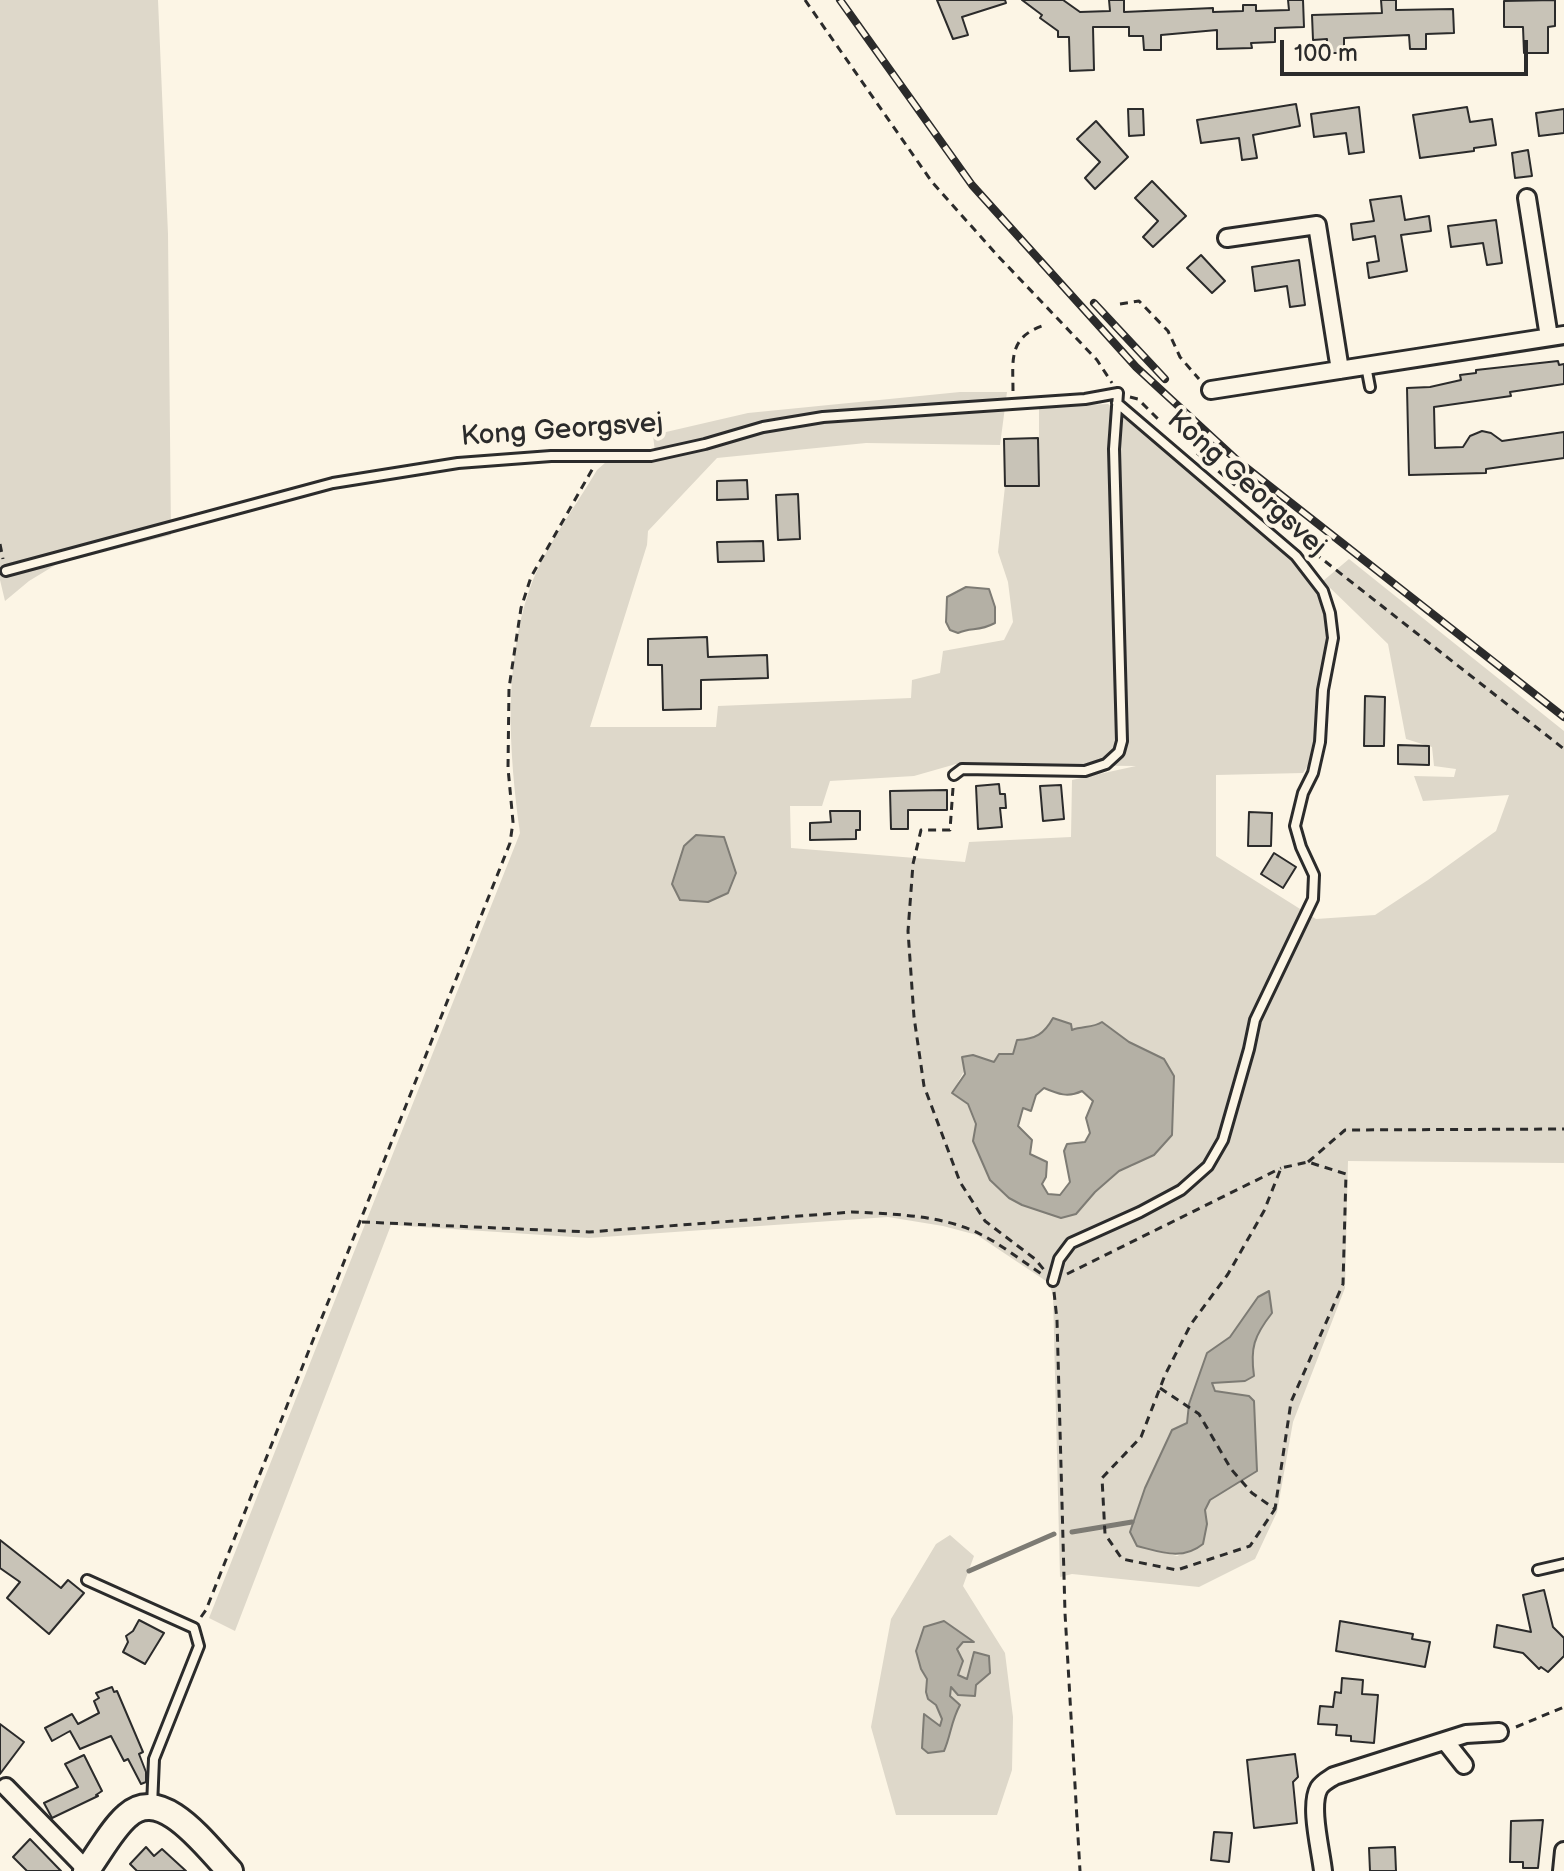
<!DOCTYPE html>
<html>
<head>
<meta charset="utf-8">
<style>
	body { margin:0 }
	#map { position:relative; width:1564px; height:1871px; overflow:hidden; background:#fcf5e5; font-family:"Balsamiq Sans",sans-serif }
	canvas { display:block }
	.scale { position:absolute; left:1280px; top:40px; width:248px; height:36px; box-sizing:border-box; border:4px solid #2b2b2b; border-top:0; padding-left:10px; font-size:24px; line-height:28px; white-space:nowrap; color:#2b2b2b; -webkit-text-stroke:6px #fcf5e5; paint-order:stroke }
</style>
</head>
<body>
<div id="map">
<canvas width="1564" height="1871"></canvas>
<div class="scale">100 m</div>
</div>
<script>
const ctx = document.querySelector('canvas').getContext('2d');
ctx.lineJoin = 'round';
function paint(path, color) { ctx.fillStyle = color; ctx.fill(path, 'evenodd'); }
function trace(path, color, width, dash) { ctx.strokeStyle = color; ctx.lineWidth = width; ctx.lineCap = dash ? 'butt' : 'round'; ctx.setLineDash(dash || []); ctx.stroke(path); }
function label(font, color, halo, rows, align = 'center') {
  ctx.font = font + ' "Balsamiq Sans",sans-serif'; ctx.lineWidth = 8; ctx.setLineDash([]); ctx.textBaseline = 'middle'; ctx.strokeStyle = halo; ctx.fillStyle = color; for (const [text, x, y, turn = 0] of rows) {
    ctx.save(); ctx.translate(x, y); ctx.rotate((+turn || 0) * Math.PI / 180); ctx.textAlign = isNaN(turn) ? turn : align; if (halo) ctx.strokeText(text, 0, 0); ctx.fillText(text, 0, 0); ctx.restore();
  }
}
paint(new Path2D(`
	M0,0H158L168,234L171,535L57,564L29,581L5,601L0,580Z
	M960,392H1007L1000,445L866,443L717,458L648,531L647,545L590,727H716L718,706L911,698L912,680L940,673L943,651L1004,640L1013,622L1008,582L998,552L1005,486L1039,485V407L1108,404L1181,461L1290,555L1308,576L1323,602L1329,635L1313,758L1303,773L1216,775V856L1316,919L1375,915L1428,880L1496,831L1509,795L1423,801L1414,776L1454,777L1456,769L1434,766L1432,747L1406,739L1388,644L1323,581L1349,559L1564,731V1163L1348,1161L1345,1288L1293,1422L1277,1512L1255,1559L1199,1587L1072,1574L1060,1577L1053,1295L1049,1283L977,1235L943,1226L888,1217L589,1238L391,1225L235,1631L209,1618L520,833C509,753 503,665 530,588C544,548 576,506 597,470L606,462L656,461L653,435L748,413ZM956,764L1136,766L1072,780L1071,837L969,842L965,862L791,848L790,806H822L830,781L914,776ZM1103,1022L1129,1042L1164,1059L1174,1076L1172,1096L1133,1166L1119,1171L1095,1192L1076,1214L1060,1218L1041,1210L990,1180L973,1141L976,1124L968,1103L952,1093L973,1055L994,1062C1000,1060 1006,1058 1012,1054C1024,1047 1031,1036 1045,1033C1064,1028 1086,1032 1103,1022ZM1258,1297L1272,1313L1259,1330L1251,1353L1211,1382L1214,1391L1249,1396L1257,1471L1210,1500L1205,1510L1207,1524L1203,1544L1177,1556L1137,1546L1130,1532L1145,1488L1172,1430L1187,1423L1207,1353L1230,1337Z
	M950,1535L974,1556L963,1586L1005,1653L1013,1717L1012,1770L997,1815H896L871,1727L891,1619L936,1544ZM944,1621L972,1641L963,1642L957,1649L958,1675L967,1680L971,1664L975,1696L958,1695L952,1686L949,1696L959,1705L949,1729L922,1747L930,1718L940,1726L942,1719L936,1705L928,1699L926,1692L927,1679L916,1652L924,1627Z`), '#ded8ca');
const water = new Path2D(`
	M966,587L989,589L995,607V623C978,632 972,627 958,633L950,630L946,622L947,597Z
	M696,835L724,837L736,873L728,893L708,902L680,900L672,884L684,846Z
	M1053,1018L1071,1024L1072,1030C1083,1026 1093,1028 1102,1022L1129,1042L1164,1059L1174,1076L1172,1135L1154,1155L1119,1171L1095,1192L1076,1214L1061,1218L1022,1205L1009,1198L990,1180L973,1141L976,1124L968,1104L952,1093L965,1074L962,1057L973,1055L994,1062L999,1054H1013L1017,1040C1036,1039 1044,1034 1053,1018ZM1044,1088C1058,1094 1068,1098 1082,1091L1093,1101L1086,1118L1090,1133L1085,1142L1067,1144L1064,1151L1070,1182L1060,1195L1048,1194L1042,1184L1046,1177L1047,1162L1030,1154L1032,1140L1018,1126L1023,1108L1031,1111L1036,1095Z
	M1269,1291L1272,1313C1254,1336 1250,1348 1254,1376L1245,1381L1212,1383L1215,1391L1249,1396L1254,1401L1257,1471L1210,1500L1205,1510L1207,1524L1203,1544C1182,1561 1161,1552 1137,1546L1130,1532L1145,1488L1172,1430L1187,1423L1189,1404L1207,1353L1230,1337L1258,1297Z
	M944,1621L974,1642H963L957,1649L963,1661L958,1675L967,1679L974,1652L989,1656L990,1673L976,1685L975,1696L958,1695L951,1687L950,1696L960,1705C951,1721 951,1735 944,1751L928,1753L922,1748L924,1714L940,1726L942,1719L936,1705L928,1699L926,1692L927,1679L921,1669L916,1651L924,1627Z`);
paint(water, '#b4b0a5');
trace(water, '#7d7b74', 2);
trace(new Path2D(`
	M1072,1532L1132,1522
	M969,1571L1054,1534`), '#7d7b74', 5);
const building = new Path2D(`
	M937,0H1005L1006,3L962,17L968,35L953,39Z
	M1022,0H1063L1080,12L1110,11L1109,0H1124V12L1213,8V12L1243,11V5H1256V11L1289,10L1288,0H1303L1304,27L1275,28V42L1251,43L1252,48L1217,49V30L1161,35V50H1144L1143,36H1129V27H1093L1094,70L1070,71L1069,37H1058V31L1040,18L1042,15Z
	M1381,0H1396V10L1453,9L1454,33L1426,34V49H1410L1409,35L1344,38V53H1327V39L1313,40L1312,15L1382,13Z
	M1555,0V26L1548,27V53H1524L1523,27H1504V1Z
	M1296,104L1300,126L1253,135L1257,158L1242,160L1239,138L1201,143L1197,120Z
	M1359,107L1364,152L1349,154L1346,133L1314,137L1311,114Z
	M1467,107L1470,122L1492,119L1496,145L1474,148V151L1420,158L1413,115Z
	M1128,109H1143L1144,135L1129,136Z
	M1564,109V133L1539,136L1536,113Z
	M1096,121L1128,157L1095,189L1085,178L1100,162L1077,139Z
	M1528,150L1532,176L1515,178L1512,153Z
	M1152,181L1186,216L1153,247L1143,237L1158,221L1135,198Z
	M1401,196L1405,220L1429,216L1431,231L1401,235L1407,271L1369,278L1367,263L1379,261L1375,236L1353,240L1351,224L1374,221L1370,200Z
	M1496,220L1502,263L1487,265L1483,243L1451,247L1448,226Z
	M1201,255L1225,281L1212,293L1187,268Z
	M1299,260L1305,305L1290,307L1287,286L1255,291L1252,267Z
	M1558,361L1559,365L1564,364V384L1510,392L1511,396L1434,407L1435,448L1463,447L1470,436L1482,431L1491,433L1502,441L1564,432V458L1486,469V473L1409,475L1407,388L1430,387L1461,380L1460,375L1476,373V370Z
	M1038,438L1039,486H1005L1004,439Z
	M747,480L748,499L717,500V481Z
	M798,494L800,539L778,540L776,495Z
	M763,541L764,561L718,562L717,542Z
	M707,637L708,657L767,655L768,678L701,680V709L663,710L662,665H648V639Z
	M1365,696L1385,697L1384,746H1364Z
	M1398,745L1429,746V765L1398,764Z
	M999,784L1000,794H1005L1006,808H1000L1002,827L978,829L976,786Z
	M1061,785L1064,819L1043,821L1040,786Z
	M947,790V810H908V829H891L890,791Z
	M830,811H860V830H856V839L810,840V823L831,822Z
	M1249,812L1272,813L1271,846H1248Z
	M1274,853L1296,867L1283,888L1261,874Z
	M0,1540L61,1588L68,1580L84,1593L49,1634L7,1598L20,1582L0,1568Z
	M1544,1590L1553,1627L1564,1638V1656L1548,1672L1541,1667L1539,1669L1523,1653L1494,1647L1497,1625L1531,1632L1523,1595Z
	M139,1620L164,1633L145,1664L123,1652L128,1642L126,1636L133,1631Z
	M1340,1621L1413,1634L1412,1639L1430,1642L1425,1667L1336,1651Z
	M1342,1678L1363,1680L1362,1694L1378,1695L1374,1743L1351,1741V1736L1336,1735L1337,1725L1318,1724L1320,1706L1333,1707L1335,1692L1341,1693Z
	M112,1687L114,1692L117,1691L143,1752L139,1754L146,1772V1782L141,1784L128,1759L124,1761L111,1736L80,1749L70,1731L52,1741L45,1728L72,1714L78,1724L99,1713L94,1701L99,1698L96,1693Z
	M0,1724L24,1742L0,1774Z
	M1295,1754L1298,1777L1293,1782L1297,1823L1254,1828L1247,1760Z
	M84,1755L102,1791L96,1795L98,1796L52,1818L44,1803L78,1787L65,1764Z
	M1543,1820L1538,1868H1523V1862H1510L1511,1821Z
	M1214,1832L1232,1833L1229,1862L1211,1860Z
	M30,1839L61,1871H27L13,1857Z
	M146,1847L154,1856L162,1849L186,1871H137L130,1864Z
	M1395,1847L1396,1871H1370L1369,1848Z`);
paint(building, '#c8c3b7');
trace(building, '#2b2b2b', 2);
const lane = new Path2D(`
	M1366,366L1370,387
	M6,571L333,483L458,463L551,456H651L705,444L763,427L823,417L1085,399L1118,393L1114,449L1122,741L1119,752L1106,764L1085,771L962,769L954,775
	M1053,1281L1059,1259L1071,1243L1140,1212L1181,1190L1208,1166L1223,1140L1249,1049L1255,1020L1313,899L1314,875L1301,847L1295,826L1303,793L1313,773L1320,742L1323,690L1333,638L1330,613L1323,591L1296,556L1117,403
	M1538,1570L1564,1564
	M87,1580L194,1628L199,1646L154,1759L152,1806`);
const street = new Path2D(`
	M1527,198L1549,337
	M1227,238L1317,225L1340,370
	M1211,390L1564,335
	M1445,1741L1464,1765
	M6,1787L87,1870
	M1323,1871C1321,1851 1309,1806 1319,1788C1323,1782 1328,1780 1334,1776L1466,1734L1499,1732
	M1562,1871L1564,1851`);
const secondary = new Path2D(`
	M86,1871C99,1854 111,1830 127,1816C162,1783 208,1849 230,1871`);
trace(lane, '#2b2b2b', 14);
trace(street, '#2b2b2b', 22);
trace(secondary, '#2b2b2b', 30);
trace(new Path2D(`
	M805,0L932,182L997,255L1097,360L1112,383
	M1120,304L1139,301L1168,331L1180,357L1199,379
	M1013,391C1013,361 1008,338 1042,326
	M1130,397L1138,399L1161,422
	M1197,453L1243,492
	M0,544L3,559
	M1303,544L1564,749
	M953,788L950,830H921L913,864L908,931L914,1017L924,1086L960,1182L985,1221L1035,1259L1045,1271
	M1308,1162L1345,1130L1564,1129
	M362,1222L589,1232L852,1212C893,1214 943,1215 980,1234C1002,1245 1022,1261 1043,1275
	M1067,1274L1281,1168
	M1054,1292L1057,1320L1065,1613L1080,1871
	M1160,1388L1199,1414L1231,1469L1252,1493L1275,1509L1291,1402L1343,1284L1346,1174L1308,1162L1281,1168L1264,1211L1228,1274L1191,1324L1165,1375L1141,1437L1102,1478L1105,1534L1122,1559L1177,1570L1250,1546L1275,1509
	M201,1617L206,1610L510,843L513,822L508,768L509,688L521,608L531,577L593,468
	M1516,1727L1564,1707`), '#2b2b2b', 3, [8, 6]);
trace(lane, '#fcf5e5', 8);
trace(street, '#fcf5e5', 16);
trace(secondary, '#fcf5e5', 24);
const rail = new Path2D(`
	M840,0L972,185L1136,367L1239,462L1564,717
	M1094,303L1165,379`);
trace(rail, '#2b2b2b', 8);
trace(rail, '#fcf5e5', 5, [15]);
label('28px', '#2b2b2b', '#fcf5e5', [
	["Kong Georgsvej",562,431,-4],
	["Kong Georgsvej",1246,484,42]
]);
</script>
</body>
</html>
